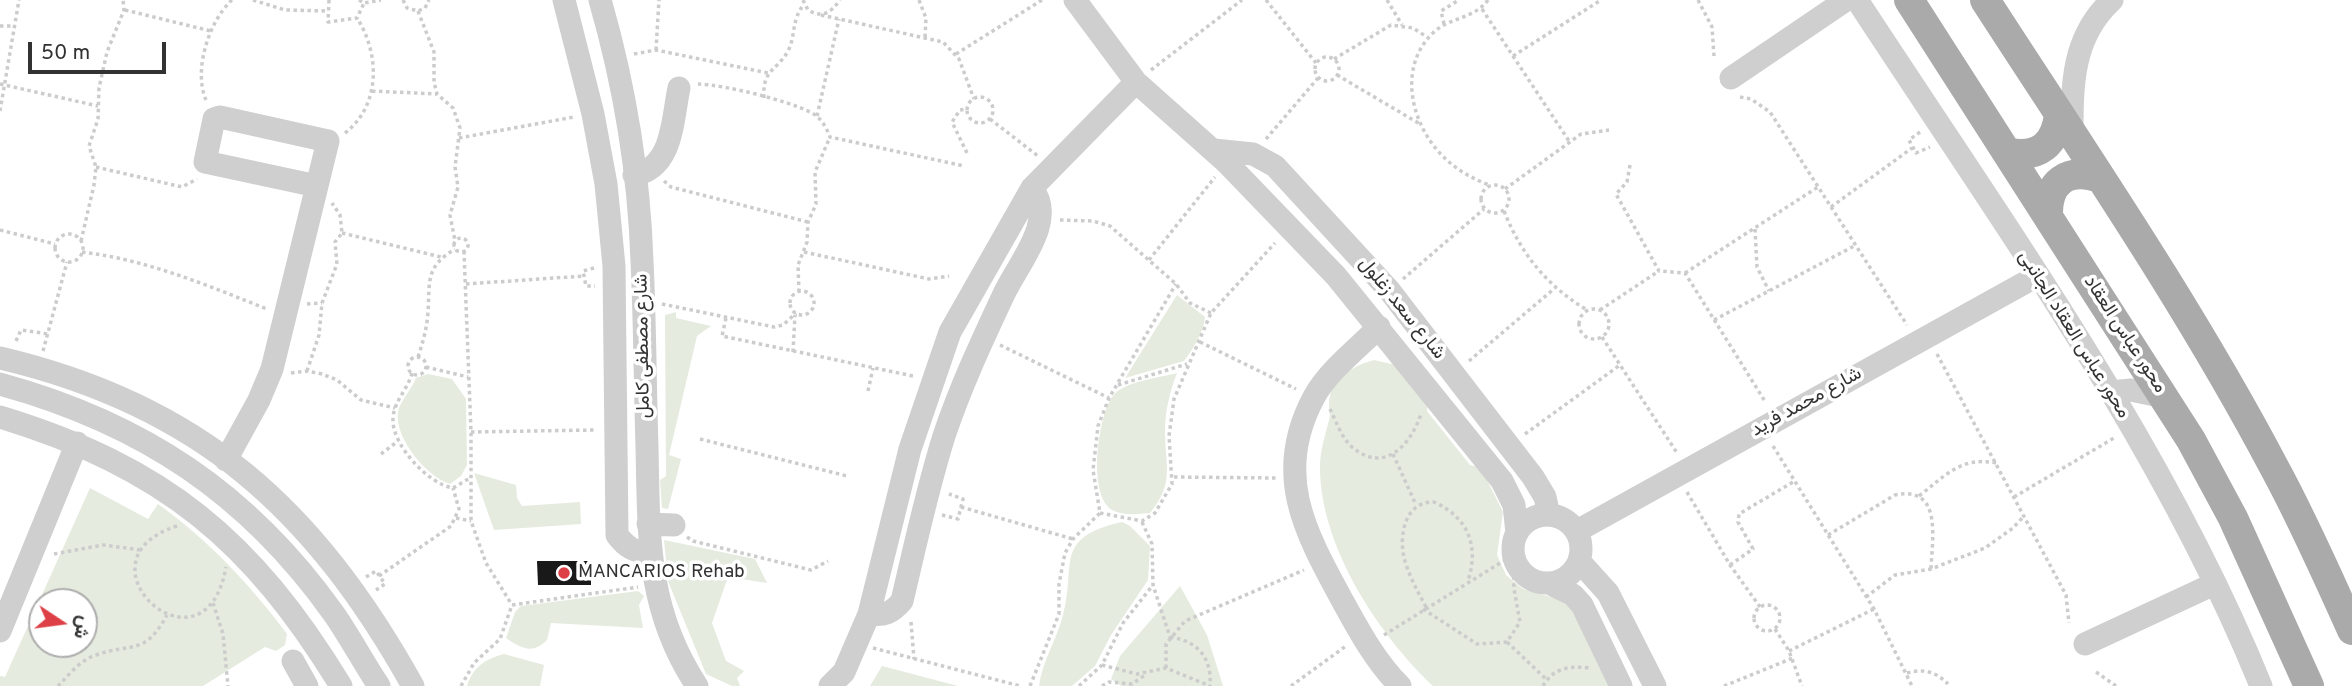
<!DOCTYPE html>
<html>
<head>
<meta charset="utf-8">
<style>
	body { margin:0 }
	#map { position:relative; width:2352px; height:686px; overflow:hidden; background:#fff; font-family:Overpass,Vazirmatn,sans-serif }
	canvas { display:block }
	.north { position:absolute; left:28px; top:588px; width:70px; height:70px; box-sizing:border-box; background:#fff; border:2px solid #adadad; border-radius:50%; rotate:103deg; font-size:19px; font-weight:700; line-height:28px; text-align:center; color:#323232 }
	.north::after { content:''; display:block; margin:auto; width:24px; height:32px; background:#dd4046; clip-path:polygon(50% 0,100% 100%,50% 72%,0 100%) }
	.scale { position:absolute; left:28px; top:42px; width:138px; height:32px; box-sizing:border-box; border:4px solid #323232; border-top:0; padding-left:9px; font-size:21px; line-height:24px; white-space:nowrap; color:#323232; -webkit-text-stroke:5px #fff; paint-order:stroke }
</style>
</head>
<body>
<div id="map">
<canvas width="2352" height="686"></canvas>
<div class="north">ش</div>
<div class="scale">50 m</div>
</div>
<script>
const ctx = document.querySelector('canvas').getContext('2d');
ctx.lineJoin = 'round';
function paint(path, color) { ctx.fillStyle = color; ctx.fill(path, 'evenodd'); }
function trace(path, color, width, dash) { ctx.strokeStyle = color; ctx.lineWidth = width; ctx.lineCap = dash ? 'butt' : 'round'; ctx.setLineDash(dash || []); ctx.stroke(path); }
function label(font, color, halo, rows, align = 'center') {
  ctx.font = font + ' Overpass,Vazirmatn,sans-serif'; ctx.lineWidth = 7; ctx.setLineDash([]); ctx.textBaseline = 'middle'; ctx.strokeStyle = halo; ctx.fillStyle = color; for (const [text, x, y, turn = 0] of rows) {
    ctx.save(); ctx.translate(x, y); ctx.rotate((+turn || 0) * Math.PI / 180); ctx.textAlign = isNaN(turn) ? turn : align; if (halo) ctx.strokeText(text, 0, 0); ctx.fillText(text, 0, 0); ctx.restore();
  }
}
paint(new Path2D(`
	M1177,295L1205,317C1204,332 1193,349 1184,361L1125,378Z
	M676,312V318L711,326L697,336L669,455L681,459L668,509L662,508L660,480L666,476L665,315Z
	M1374,360L1396,365L1428,403L1427,411L1470,465L1481,468L1503,512L1497,555L1506,575L1523,589L1555,598L1570,607L1611,686H1433C1378,634 1320,546 1320,467C1320,451 1325,436 1329,420C1331,414 1329,411 1329,405C1329,378 1353,366 1374,360Z
	M1177,373C1170,391 1165,411 1165,431C1165,466 1175,483 1150,513C1138,514 1123,516 1112,510C1087,494 1098,418 1112,397C1123,381 1159,378 1177,373Z
	M428,374L452,379L466,399L467,465L461,476L450,484C427,477 394,438 398,412C400,401 412,389 416,378Z
	M474,473L516,485L517,498L522,506L580,502L581,524L494,530Z
	M90,488L148,519L158,504C209,541 249,583 287,634L285,645L276,651L265,647L203,686H0V676L5,677ZM42,602H84V644H42Z
	M1122,522L1130,526L1150,546L1148,580L1111,635L1095,666L1072,686H1039C1042,662 1057,639 1063,615C1077,564 1052,538 1122,522Z
	M664,540L755,559L767,583L728,577L712,623L726,661L744,671L737,678L740,686H732L706,674L668,581Z
	M1180,586L1207,635L1223,686H1121L1111,679L1120,656Z
	M638,591L644,596L639,605L643,628L551,623L547,640C532,655 521,648 506,638L515,612L521,606Z
	M504,654L544,665L540,686H467C473,667 485,659 504,654Z
	M882,666L958,686H870Z`), '#e5ebde');
paint(new Path2D(`
	M537,561H591V585H538Z`), '#191919');
trace(new Path2D(`
	M253,0L285,10L328,11
	M329,0L328,22L357,18L364,3
	M359,0L364,3L381,0
	M403,0L407,8L418,11L425,8L429,0
	M803,0L808,10C823,19 831,12 840,0
	M919,0L926,18L925,37
	M1266,0L1316,63
	M1387,0L1402,25
	M1488,0C1474,19 1450,17 1434,32C1395,68 1412,130 1448,161C1460,172 1474,179 1489,185
	M1698,0L1712,27L1714,56
	M1482,9L1569,141
	M125,10L211,31
	M418,11L434,52V82L437,94L453,108L460,128L455,167L458,187L450,215L455,241
	M821,15L943,42L959,59L974,99
	M1444,24L1441,11L1459,0
	M0,26H12
	M656,50L659,0
	M634,54L656,50L768,73
	M956,54L1042,0
	M1513,56L1601,0
	M1315 69a12 12 0 1 1 24 0a12 12 0 1 1-24 0Z
	M1334,59L1391,25L1413,28L1427,37
	M1151,70L1242,0
	M1337,75L1420,124
	M0,84L98,106
	M698,84C725,85 786,100 810,112C821,117 826,127 830,137L964,166
	M372,91L437,94
	M967 110a13 13 0 1 1 26 0a13 13 0 1 1-26 0Z
	M1740,97L1751,99L1770,112L1907,325
	M764,98C762,69 777,71 788,51C796,35 791,21 804,4
	M206,100C193,70 209,21 232,0
	M0,111L19,0
	M817,116L839,19
	M990,119L1038,156
	M1920,132L1909,140L1916,153L1930,147
	M345,133C381,105 380,54 357,18
	M459,138L574,117
	M1266,139L1318,78
	M967,153L952,122L960,110L967,109
	M1630,165L1627,182L1616,194L1659,271L1685,273L1766,403
	M96,167L182,187L197,179
	M664,181L671,187L808,222
	M1481 199a14 14 0 1 1 28 0a14 14 0 1 1-28 0Z
	M1505,189L1581,134L1609,130
	M1831,207L1912,148
	M1504,211C1521,254 1547,286 1587,310
	M1060,220L1093,221L1110,226L1176,284L1190,303L1211,313
	M1755,229L1757,267L1769,291
	M0,230L55,244
	M342,233L441,257
	M55 248a14 14 0 1 1 28 0a14 14 0 1 1-28 0Z
	M454 245a7 7 0 1 1 14 0a7 7 0 1 1-14 0Z
	M81,241L94,185L96,167L89,146L98,119L99,88L107,52L124,10L123,0
	M464,251L471,432V521L486,563L512,605
	M82,252C148,260 206,285 267,309
	M804,252L929,279L949,276
	M1149,260L1215,177
	M594,268L583,271L586,286H595
	M1685,273L1818,187
	M1403,279L1484,209
	M466,284L584,276
	M790 303a12 12 0 1 1 24 0a12 12 0 1 1-24 0Z
	M799,292L798,265L807,242L808,222L816,204L815,172L830,137
	M307,304L322,303
	M662,304L774,327L783,325L796,313
	M1579 324a15 15 0 1 1 30 0a15 15 0 1 1-30 0Z
	M1600,310L1659,271
	M726,318L722,336L913,376
	M1714,320L1856,245
	M1602,337L1677,453
	M16,341L21,330L48,334
	M1200,342L1296,389
	M1000,345L1109,398
	M43,351L67,262
	M793,352L795,315
	M1937,354L2066,595L2069,623
	M418,357C423,342 427,328 428,312C430,281 425,267 455,249
	M408 366a9 9 0 1 1 18 0a9 9 0 1 1-18 0Z
	M1469,361L1555,288
	M426,367L468,377
	M307,371L319,335L322,303L337,264L335,242L342,233L340,215L332,203
	M291,373L307,371L322,374L337,380L361,400L395,408
	M412,373C408,389 394,401 393,418C391,444 428,484 453,488L470,478
	M1118,385L1187,364
	M868,391L873,368
	M1330,409C1336,421 1341,437 1352,447C1385,475 1411,444 1421,414
	M471,432L595,430
	M1525,434L1620,365
	M700,439L847,476
	M1773,446L1874,609L1912,686
	M381,454L398,441
	M1393,454L1416,505
	M1174,477L1277,478
	M1687,492L1730,565L1760,607
	M1919,496C1945,476 1961,456 1996,463
	M2014,497L2114,438
	M961,507L1073,539
	M1100,513L1142,521L1155,513L1172,484L1169,436L1174,399L1211,313L1275,243
	M942,515L958,519L963,499L949,494
	M456,518L471,521
	M1142,522L1152,544L1153,585L1170,637
	M177,526C67,561 205,686 226,567
	M1828,535L1895,495C1943,485 1932,539 1931,569
	M687,537L693,541L811,570L828,561
	M54,554L103,545L141,550
	M1730,565L1753,549L1738,522L1739,514L1793,482
	M379,576L451,526L459,509L453,488
	M366,577L376,571L385,584L376,590
	M1866,597L1895,575L1931,569L1985,548L2013,528L2024,516
	M213,603L223,634L228,686
	M1754 618a13 13 0 1 1 26 0a13 13 0 1 1-26 0Z
	M1426,607C1418,592 1410,578 1405,561C1398,538 1404,501 1434,502C1469,518 1479,546 1468,581
	M1423,609L1477,644L1507,642L1520,622L1514,589L1513,555
	M911,622L914,659
	M1775,629L1789,651L1802,686
	M1384,635L1513,555
	M1170,637C1198,641 1212,658 1210,686
	M1507,642L1546,679
	M873,648L1020,686
	M1789,651L1874,609
	M1102,665L1137,674L1166,668L1210,686
	M1166,668V644L1185,621L1304,570
	M2096,672L2116,686
	M1907,673C1924,668 1936,672 1948,684
	M58,686C69,675 80,660 96,655C132,642 144,657 167,615
	M461,686L474,663L500,639L512,605L638,587
	M1030,686L1059,614V584L1065,553L1073,539L1100,513L1093,470L1098,426L1109,398L1176,284
	M1079,686L1102,665L1123,623L1153,585
	M1102,686L1109,682L1132,684L1145,675
	M1291,686L1346,646
	M1543,686C1554,667 1570,666 1590,668
	M1724,686L1793,658`), '#ccc', 3.5, [3.5, 3.5]);
trace(new Path2D(`
	M564,0L593,114L606,184L614,266L617,535C626,547 634,552 649,553
	M600,0C624,83 639,174 642,261C645,323 645,385 647,447C649,536 646,609 697,686
	M1075,0L1136,82L1227,163L1336,276L1502,481L1514,505L1517,533
	M1857,0C2000,219 2163,444 2261,686
	M1731,78L1846,0
	M2072,135C2072,84 2072,37 2112,0
	M1214,150L1253,154L1275,166L1389,290L1533,477L1545,497L1549,515
	M634,175C673,168 672,121 679,88
	M1379,327C1358,348 1328,371 1314,397C1273,473 1304,530 1341,598C1358,629 1375,661 1400,686
	M0,358C200,405 314,509 413,686
	M0,384C142,423 248,493 334,614C350,637 363,662 379,686
	M2110,392L2131,390L2164,397
	M0,417C164,467 252,540 341,686
	M226,460L259,400L272,369L328,141L220,117L214,119L205,162L317,186
	M1513 549a34 34 0 1 1 68 0a34 34 0 1 1-68 0Z
	M648,524L674,525
	M1577,531L2037,276
	M1580,562L1608,593L1655,686
	M1551,584L1573,595L1582,605L1621,686
	M869,614C884,616 892,613 902,601C915,546 927,490 944,436C960,388 981,343 1002,298C1016,265 1058,222 1032,188
	M0,631L77,443
	M2085,644L2214,584
	M293,661L307,686
	M830,686L844,672L869,614L910,449L950,332L1032,188L1136,82`), '#cfcfcf', 23);
trace(new Path2D(`
	M1909,0L2191,440L2233,518L2309,686
	M1985,0C2084,153 2189,306 2274,467C2303,520 2327,575 2352,630
	M2010,153C2039,158 2056,144 2059,114
	M2048,216C2047,182 2067,167 2100,178`), '#aaa', 30);
for (const [x, y, r, color] of [
	[564,573,7,"#dd4046"]
]) { const dot = new Path2D(); dot.arc(x, y, r, 0, 2 * Math.PI); ctx.fillStyle = color; ctx.fill(dot); trace(dot, '#fff', 2.5); }
label('19px', '#323232', '#fff', [
	["شارع سعد زغلول",1401,309,51],
	["محور عباس العقاد الجانبى",2073,335,58],
	["محور عباس العقاد",2124,335,57],
	["شارع مصطفى كامل",644,346,-91],
	["شارع محمد فريد",1807,403,-29]
]);
label('19px', '#323232', '#fff', [
	["MANCARIOS Rehab",578,573]
], 'left');
</script>
</body>
</html>
